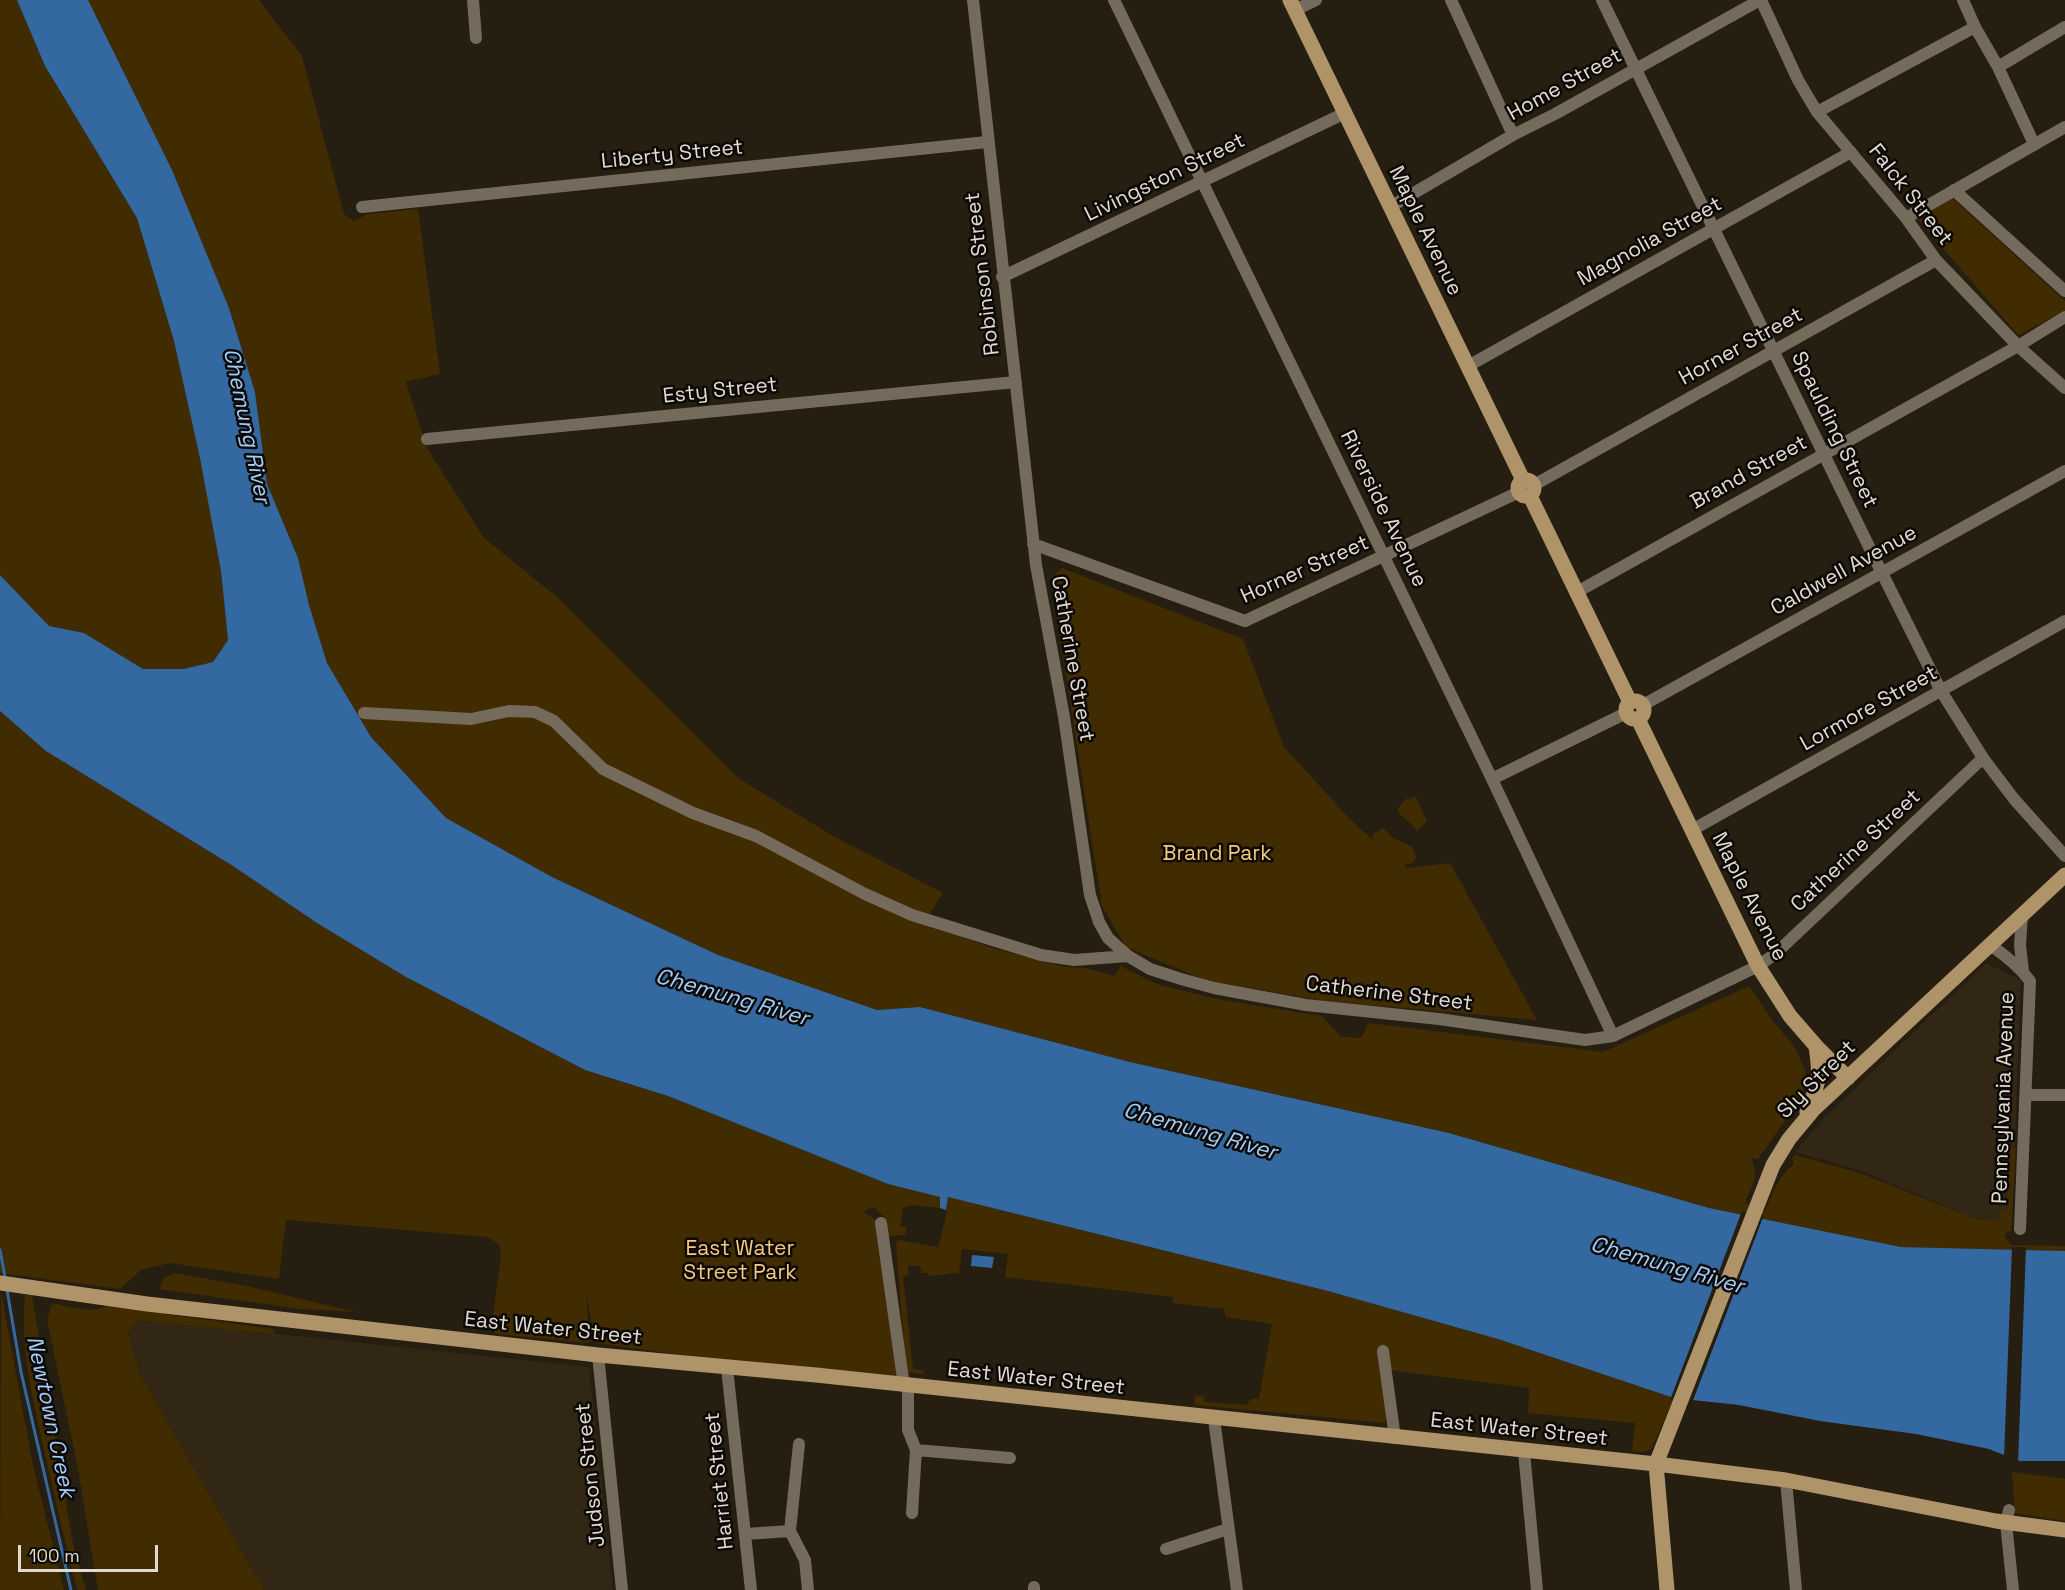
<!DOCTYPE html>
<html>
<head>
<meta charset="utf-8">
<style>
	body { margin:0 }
	#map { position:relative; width:2065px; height:1590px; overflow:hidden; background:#261e11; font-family:"Space Grotesk",sans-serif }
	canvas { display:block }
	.scale { position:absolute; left:18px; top:1545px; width:140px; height:27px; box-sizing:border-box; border:3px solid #e0dbd3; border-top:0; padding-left:8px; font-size:18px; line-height:21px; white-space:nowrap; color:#e0dbd3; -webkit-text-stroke:4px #0c0905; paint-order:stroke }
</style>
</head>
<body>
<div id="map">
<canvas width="2065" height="1590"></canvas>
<div class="scale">100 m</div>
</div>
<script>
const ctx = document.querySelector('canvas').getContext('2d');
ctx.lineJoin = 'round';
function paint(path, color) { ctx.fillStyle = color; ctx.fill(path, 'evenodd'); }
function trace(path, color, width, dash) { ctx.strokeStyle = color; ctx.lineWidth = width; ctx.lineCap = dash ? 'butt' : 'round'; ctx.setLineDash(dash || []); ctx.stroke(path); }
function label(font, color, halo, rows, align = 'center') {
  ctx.font = font + ' "Space Grotesk",sans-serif'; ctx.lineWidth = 5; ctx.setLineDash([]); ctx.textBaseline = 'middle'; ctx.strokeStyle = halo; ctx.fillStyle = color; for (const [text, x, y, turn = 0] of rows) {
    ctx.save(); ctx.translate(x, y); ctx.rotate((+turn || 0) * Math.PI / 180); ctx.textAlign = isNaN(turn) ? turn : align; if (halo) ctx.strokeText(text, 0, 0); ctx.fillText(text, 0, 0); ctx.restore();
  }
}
paint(new Path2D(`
	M1986,963L2021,980L2012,1227L1962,1221L1960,1212L1861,1171L1795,1152L1824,1118Z
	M137,1319L589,1367L613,1590H264L140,1374L128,1332Z`), '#322614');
paint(new Path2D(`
	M0,0H17L45,66L137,218L174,341L201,458L221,571L228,640L213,662L184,669H143L84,633L49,626L0,575Z
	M88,0H259L302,56L344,214L354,221L367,214L418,209L440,374L406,382L427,448L484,538L557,597L738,778L833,836L943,893L924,923L992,948L1064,967L1086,968L1114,976L1121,966L1159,985L1222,1000L1322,1016L1340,1036L1361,1038L1369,1023L1603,1052L1749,986L1773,1021L1796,1049L1807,1076L1801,1098L1758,1159L1751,1158C1760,1179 1752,1184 1745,1203L1765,1211C1772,1195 1779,1175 1794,1164L1792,1158L1795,1155L1860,1173L1976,1219L1999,1221L2001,1210H2007L2010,1148H2016L2011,1231L2006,1232L2005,1238L2012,1245L2065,1246V1251L1901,1247L1709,1208L1449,1133L1130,1062L920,1007L877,1010L718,955L552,877L446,818L371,737L327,663L309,605L298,558L267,484L255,392L229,308L172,170Z
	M1952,198L2065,301V311L2018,335L1916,217Z
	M1062,568L1243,639L1284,747L1348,817L1373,840L1372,835L1383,828L1393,838L1411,846L1416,857L1413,863L1404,865L1407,868L1450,863L1537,1020L1325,1001L1205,980L1126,947L1102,906L1051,578Z
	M0,711L64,762L233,866L317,923L406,977L585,1070L668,1096L888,1184L941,1197L940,1208L912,1205L903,1208L900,1226L907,1227L905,1235L886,1236L883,1216L875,1208L867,1209L864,1212L881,1223L904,1386L596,1343L586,1296L590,1340L588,1343L497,1334L491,1330L501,1256L499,1244L487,1237L286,1220L279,1279L170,1263L141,1270L120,1289L0,1273Z
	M1415,796L1427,821L1417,831C1411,822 1401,817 1397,810L1407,798L1412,799Z
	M948,1197L1328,1291L1498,1339L1674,1398L1651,1449L1645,1452L1632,1451L1635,1423L1528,1413L1529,1388L1389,1370L1386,1423L1195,1405L1194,1400L1196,1395L1205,1397V1402L1246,1405L1251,1399L1259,1398L1272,1324L1226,1317L1224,1309L1173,1303V1297L1005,1277L1008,1254L962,1249L959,1273L929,1276L928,1273H922L920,1266L908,1265L909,1275L903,1276L913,1369L923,1370L924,1374L906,1372L896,1244L898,1240L938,1247L945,1220Z
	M175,1273L247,1286L356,1312L300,1309L159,1289L164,1278Z
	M1,1291L33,1466L64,1590H0Z
	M25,1295H32L73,1544L86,1590H77C65,1542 54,1494 43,1446C32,1395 20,1347 25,1295Z
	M57,1304C73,1308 91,1313 107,1306L274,1329L273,1334L137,1320L128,1333L140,1374L264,1590H98L78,1469L47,1320L51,1305Z
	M2012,1472L2065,1479V1521L2015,1513Z`), '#412b00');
paint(new Path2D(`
	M17,0H88L172,170L229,308L255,392L267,484L298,558L309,605L327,663L371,737L446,818L552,877L718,955L877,1010L920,1007L1130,1062L1449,1133L1709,1208L1901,1247L2065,1251V1461H2019L1989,1449L1916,1434L1820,1421L1739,1405L1674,1398L1498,1339L1328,1291L948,1197L946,1210L940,1208V1197L888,1184L668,1096L585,1070L406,977L317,923L233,866L46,751L0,711V575L49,626L84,633L143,669H184L213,662L228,640L221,571L200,458L174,341L137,218L45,66Z
	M972,1255L994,1257L992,1268L971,1266Z`), '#3369a0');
paint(new Path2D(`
	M1742,1211L1764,1215L1692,1403L1670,1400Z
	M2012,1247H2026L2018,1464L2004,1458Z`), '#261e11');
trace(new Path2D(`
	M0,1250L5,1277
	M7,1290L21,1372L71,1590`), '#3369a0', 3);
trace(new Path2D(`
	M473,0L476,38
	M973,0L1036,565L1064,717L1090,895L1099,922L1108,938L1128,956L1150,969L1181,979L1214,988L1306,1005L1439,1019L1585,1040L1613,1036L1758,966L1775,954L1983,758
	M1114,0L1492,779L1613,1036
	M1451,0L1513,135
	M1602,0L1876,561L1941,691L1983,758L2014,799L2065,856
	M1761,0L1798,80L1817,112L1906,218L1936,260L2018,346L2065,388
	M1963,0L1975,27L1998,67L2034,144
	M1295,10L1316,0
	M1998,67L2065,27
	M1817,112L1975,27
	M1954,190L2065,291
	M362,207L987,142
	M1390,207L1513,135L1555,114L1760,0
	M1906,218L2065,127
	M1002,277L1345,113
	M1468,366L1851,152
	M427,439L1016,382
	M1534,485L1936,260
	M1033,544L1245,621L1519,492
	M1577,592L2018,346L2065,317
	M1643,705L2065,471
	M364,713L471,719L509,711L535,712L554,721L603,769L693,813L756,836L865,894L912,915L1041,955L1074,960L1128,956
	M1492,779L1626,713
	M1692,830L2065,621
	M2022,915L2020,945L2023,971
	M1990,945C2005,955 2019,966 2030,981L2020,1229
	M2027,1095H2065
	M881,1223L904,1386
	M1383,1351L1395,1438
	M598,1355L622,1590
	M727,1368L751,1590
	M908,1387V1430L916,1450L1010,1458
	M1214,1419L1237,1590
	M799,1444L790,1531L805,1560L808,1590
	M1524,1452L1537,1590
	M1786,1480L1796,1590
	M2009,1510L2006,1523L2013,1590
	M912,1513L916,1450
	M746,1534L790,1531
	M1166,1549L1228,1529
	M1034,1587V1590`), '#746b5c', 12);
trace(new Path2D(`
	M1290,0L1523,480
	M1518 488a8 8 0 1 1 16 0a8 8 0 1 1-16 0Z
	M1530,496L1630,702
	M1626 710a9 9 0 1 1 18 0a9 9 0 1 1-18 0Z
	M1638,719L1758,966L1790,1016L1816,1046L1848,1078
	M1807,1112C1819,1081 1821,1080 1816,1046
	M0,1283L147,1304L598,1355L816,1375L1656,1464L1786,1480L1996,1521L2065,1530
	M1667,1590L1656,1464L1773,1165L1789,1139L1814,1109L2065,875`), '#af9469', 15);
label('21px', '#e0dbd3', '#0c0905', [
	["Home Street",1565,85,-29],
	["Liberty Street",672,155,-6],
	["Livingston Street",1165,178,-26],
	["Falck Street",1910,195,52],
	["Maple Avenue",1425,231,64],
	["Magnolia Street",1650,242,-29],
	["Robinson Street",983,274,-97],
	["Horner Street",1741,347,-29],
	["Esty Street",720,391,-6],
	["Spaulding Street",1834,430,64],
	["Brand Street",1749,473,-29],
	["Riverside Avenue",1383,509,64],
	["Horner Street",1305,570,-24],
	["Caldwell Avenue",1844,571,-29],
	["Catherine Street",1072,659,80],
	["Lormore Street",1869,709,-29],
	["Catherine Street",1856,851,-43],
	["Maple Avenue",1749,897,63],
	["Catherine Street",1389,994,7],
	["Sly Street",1817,1080,-45],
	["Pennsylvania Avenue",2004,1098,-88],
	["East Water Street",553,1329,6],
	["East Water Street",1036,1379,6],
	["East Water Street",1519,1430,6],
	["Judson Street",591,1475,-96],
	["Harriet Street",720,1481,-96]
]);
label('21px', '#f7c97d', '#0c0905', [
	["Brand Park",1217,854],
	["East Water",740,1249],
	["Street Park",740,1273]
]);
label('italic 22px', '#a1ccfb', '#0c0905', [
	["Chemung River",246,426,78],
	["Chemung River",732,998,16],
	["Chemung River",1200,1132,16],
	["Chemung River",1667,1266,16],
	["Newtown Creek",50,1417,78]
]);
</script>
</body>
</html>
